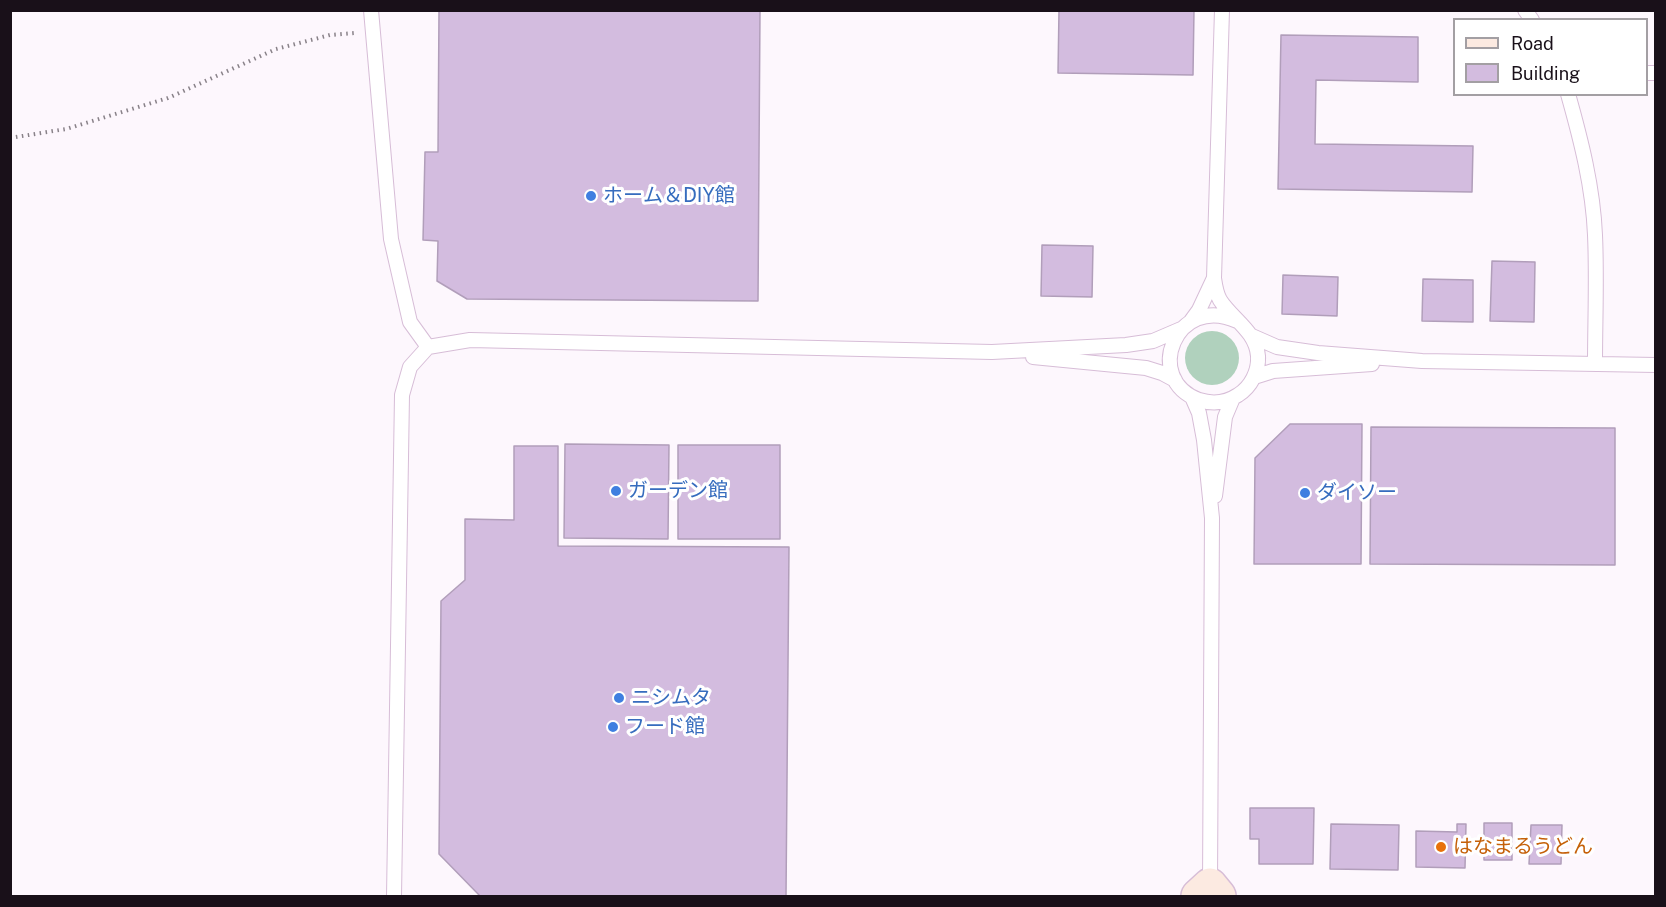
<!DOCTYPE html>
<html>
<head>
<meta charset="utf-8">
<style>
	body { margin:0 }
	#map { position:relative; width:1666px; height:907px; overflow:hidden; background:#fdf7fd; font-family:"Public Sans",sans-serif }
	canvas { display:block }
	.frame { position:absolute; inset:0; border:12px solid #191019; pointer-events:none }
	.legend { position:absolute; left:1453px; top:18px; width:195px; height:78px; box-sizing:border-box; background:#fff; border:2px solid #a39fa3; margin:0; padding:8px 10px; list-style:none; font-size:18px; color:#191019 }
	.legend li { display:flex; align-items:center; gap:12px; height:30px }
	.legend b { width:30px; border:2px solid #a39fa3 }
</style>
</head>
<body>
<div id="map">
<canvas width="1666" height="907"></canvas>
<div class="frame"></div>
<ul class="legend">
<li><b style="height:8px;background:#fceae1"></b>Road</li>
<li><b style="height:16px;background:#d3bcdf"></b>Building</li>
</ul>
</div>
<script>
const ctx = document.querySelector('canvas').getContext('2d');
ctx.lineJoin = 'round';
function paint(path, color) { ctx.fillStyle = color; ctx.fill(path, 'evenodd'); }
function trace(path, color, width, dash) { ctx.strokeStyle = color; ctx.lineWidth = width; ctx.lineCap = dash ? 'butt' : 'round'; ctx.setLineDash(dash || []); ctx.stroke(path); }
function label(font, color, halo, rows, align = 'center') {
  ctx.font = font + ' "Public Sans","Noto Sans JP",sans-serif'; ctx.lineWidth = 6; ctx.setLineDash([]); ctx.textBaseline = 'middle'; ctx.strokeStyle = halo; ctx.fillStyle = color; for (const [text, x, y, turn = 0] of rows) {
    ctx.save(); ctx.translate(x, y); ctx.rotate((+turn || 0) * Math.PI / 180); ctx.textAlign = isNaN(turn) ? turn : align; if (halo) ctx.strokeText(text, 0, 0); ctx.fillText(text, 0, 0); ctx.restore();
  }
}
paint(new Path2D(`
	M1185 358a27 27 0 1 1 54 0a27 27 0 1 1-54 0Z`), '#b0d1bd');
const building = new Path2D(`
	M439,10H760L758,301L467,299L437,281L438,241L423,240L425,152H438Z
	M1059,10H1194L1193,75L1058,73Z
	M1281,35L1418,37V82L1316,80L1315,144L1473,146L1472,192L1278,189Z
	M1042,245L1093,246L1092,297L1041,296Z
	M1492,261L1535,262L1534,322L1490,321Z
	M1283,275L1338,277L1337,316L1282,314Z
	M1423,279L1473,280V322L1422,321Z
	M1290,424H1362L1361,564H1254L1255,458Z
	M1371,427L1615,428V565L1370,564Z
	M565,444L669,445L668,539L564,538Z
	M678,445H780V539H678Z
	M514,446H558V546L789,547L786,896H480L439,854L441,601L465,580V519L514,520Z
	M1250,808H1314L1313,864H1259V839H1250Z
	M1484,823H1512V860H1484Z
	M1331,824L1399,825L1398,870L1330,869Z
	M1457,824H1466L1465,868L1416,867V831L1457,832Z
	M1531,825H1562L1561,864H1529Z`);
paint(building, '#d3bcdf');
trace(building, '#b19eba', 1.5);
const lane = new Path2D(`
	M371,10L391,239L410,322L428,347
	M1222,10L1214,278C1215,285 1216,293 1220,300C1232,319 1256,331 1258,356C1259,371 1251,387 1238,395C1226,403 1212,404 1199,400C1142,379 1176,293 1237,321
	M1525,10L1532,20
	M1646,73H1656
	M1568,94C1581,140 1593,187 1595,235C1597,278 1595,321 1595,364
	M1191,321L1199,310L1214,278
	M1252,336L1277,347L1318,353L1422,361L1656,365
	M1033,357L1146,368L1162,373L1175,380
	M1254,377L1273,371L1372,364
	M1192,397L1199,413L1204,440L1212,518L1210,885
	M1215,496L1225,417L1233,398
	M394,896L402,395L410,367L428,347L470,340L992,352L1126,345L1153,341L1181,329`);
const secondary = new Path2D(`
	M1198,896L1210,885L1219,896`);
trace(lane, '#d7bdd7', 16);
trace(secondary, '#d7bdd7', 36);
trace(new Path2D(`
	M10,138L66,129L168,98L276,49L330,35L355,33`), '#898289', 4, [1.5, 4.5]);
trace(lane, '#fff', 14);
trace(secondary, '#fceae1', 33);
for (const [x, y, r, color] of [
	[591,196,6,"#3f7fe0"],
	[616,491,6,"#3f7fe0"],
	[1305,493,6,"#3f7fe0"],
	[619,698,6,"#3f7fe0"],
	[613,727,6,"#3f7fe0"],
	[1441,847,6,"#e8710a"]
]) { const dot = new Path2D(); dot.arc(x, y, r, 0, 2 * Math.PI); ctx.fillStyle = color; ctx.fill(dot); trace(dot, '#fff', 2); }
label('20px', '#366cbe', '#fff', [
	["ホーム＆DIY館",603,196],
	["ガーデン館",628,491],
	["ダイソー",1317,493],
	["ニシムタ",631,698],
	["フード館",625,727]
], 'left');
label('20px', '#c56008', '#fff', [
	["はなまるうどん",1453,847]
], 'left');
</script>
</body>
</html>
